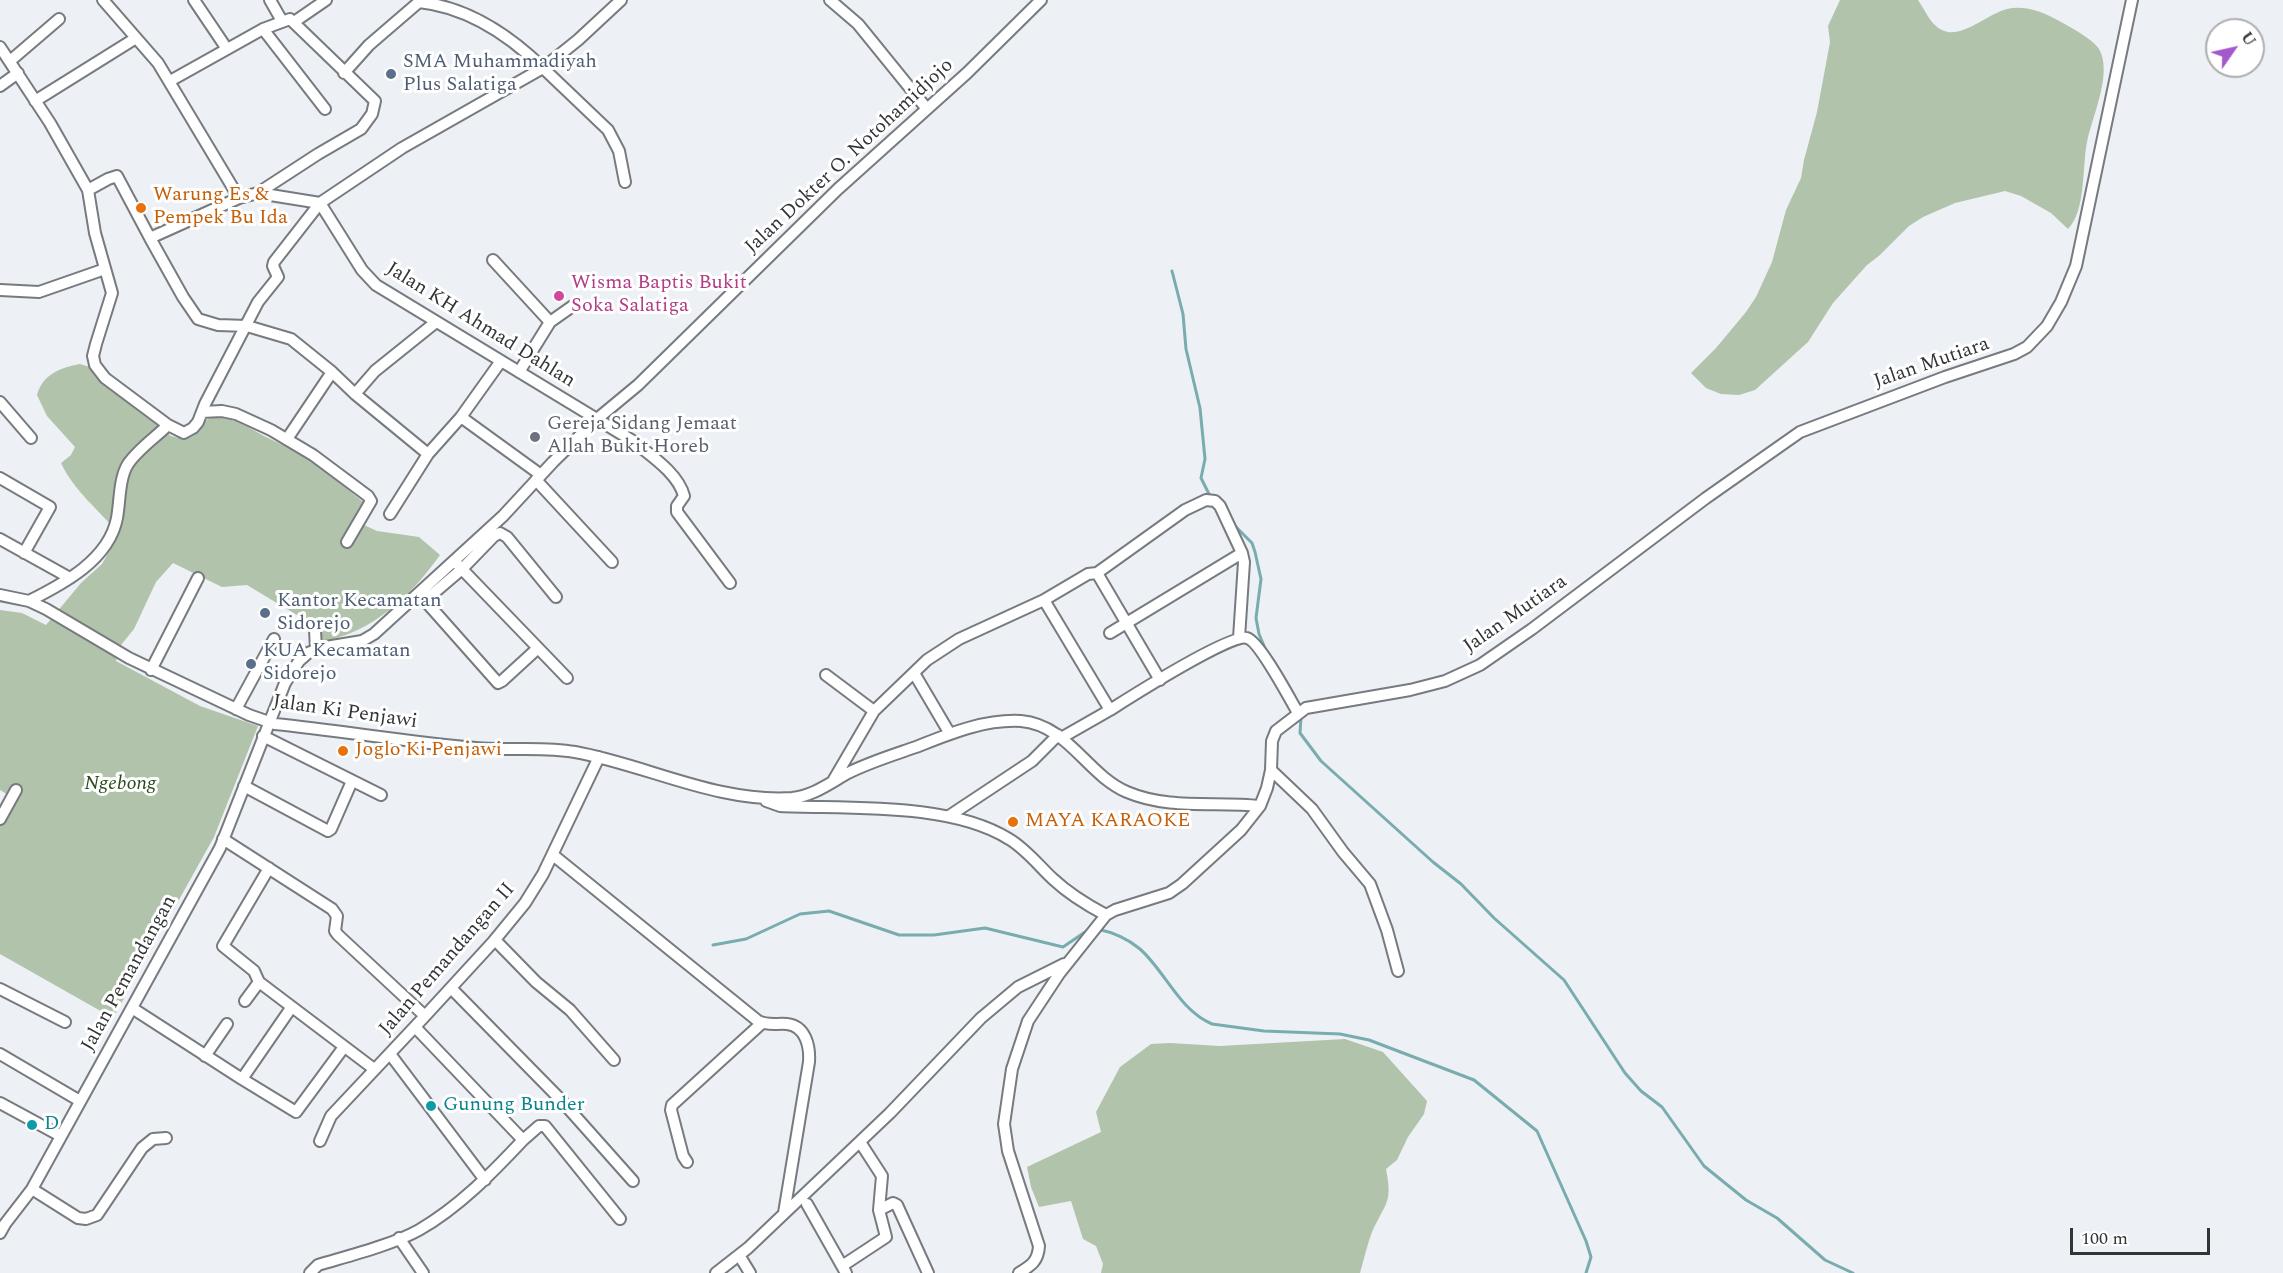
<!DOCTYPE html>
<html>
<head>
<meta charset="utf-8">
<style>
	body { margin:0 }
	#map { position:relative; width:2283px; height:1273px; overflow:hidden; background:#edf0f5; font-family:Spectral,serif }
	canvas { display:block }
	.north { position:absolute; left:2205px; top:18px; width:60px; height:60px; box-sizing:border-box; background:#fff; border:2px solid #adaeaf; border-radius:50%; rotate:56deg; font-size:16px; font-weight:700; line-height:24px; text-align:center; color:#333436 }
	.north::after { content:''; display:block; margin:auto; width:21px; height:27px; background:#a359cc; clip-path:polygon(50% 0,100% 100%,50% 72%,0 100%) }
	.scale { position:absolute; left:2070px; top:1228px; width:140px; height:27px; box-sizing:border-box; border:3px solid #333436; border-top:0; padding-left:8px; font-size:18px; line-height:21px; white-space:nowrap; color:#333436; -webkit-text-stroke:4px #fff; paint-order:stroke }
</style>
</head>
<body>
<div id="map">
<canvas width="2283" height="1273"></canvas>
<div class="north">U</div>
<div class="scale">100 m</div>
</div>
<script>
const ctx = document.querySelector('canvas').getContext('2d');
ctx.lineJoin = 'round';
function paint(path, color) { ctx.fillStyle = color; ctx.fill(path, 'evenodd'); }
function trace(path, color, width, dash) { ctx.strokeStyle = color; ctx.lineWidth = width; ctx.lineCap = dash ? 'butt' : 'round'; ctx.setLineDash(dash || []); ctx.stroke(path); }
function label(font, color, halo, rows, align = 'center') {
  ctx.font = font + ' Spectral,serif'; ctx.lineWidth = 6; ctx.setLineDash([]); ctx.textBaseline = 'middle'; ctx.strokeStyle = halo; ctx.fillStyle = color; for (const [text, x, y, turn = 0] of rows) {
    ctx.save(); ctx.translate(x, y); ctx.rotate((+turn || 0) * Math.PI / 180); ctx.textAlign = isNaN(turn) ? turn : align; if (halo) ctx.strokeText(text, 0, 0); ctx.fillText(text, 0, 0); ctx.restore();
  }
}
paint(new Path2D(`
	M1840,0H1918C1927,13 1932,29 1948,32C1966,35 1988,14 2007,9C2025,5 2043,12 2059,21C2069,26 2094,40 2099,49C2113,73 2092,117 2087,142C2082,167 2086,211 2068,229L2051,213L2021,196L2005,191L1955,203L1923,217L1909,226L1880,255L1867,265L1833,303L1808,342L1755,390L1739,395L1721,394L1706,388L1691,373L1716,348L1746,312L1756,297L1772,262L1786,210L1801,178L1804,160L1817,112L1830,42L1828,26Z
	M80,364L93,368L101,382L171,436C206,447 194,417 217,417C233,418 250,428 264,436C278,443 294,450 309,459C329,473 348,490 367,505L362,524L377,531L419,537L440,555C410,597 374,631 322,642L315,638L310,623L247,585L222,587L173,563L156,582L134,629L121,645L116,661L200,706L258,726L214,837L113,1018L0,954V822L13,798L0,790V610L22,613L46,625L81,583L102,564L119,534C100,511 74,491 61,463L71,455L75,447L47,416L37,395C43,374 60,368 80,364Z
	M1345,1039L1383,1052L1427,1101L1424,1114L1408,1137L1397,1160L1386,1169C1393,1204 1385,1203 1372,1232C1367,1245 1364,1259 1360,1273H1101L1103,1264L1096,1246L1083,1239L1071,1201L1039,1207L1031,1187L1027,1167L1101,1132L1096,1112L1120,1067L1151,1044L1170,1043L1220,1046Z`), '#b1c3ab');
trace(new Path2D(`
	M1172,271L1183,314L1186,349L1200,408L1205,459L1201,478L1210,496
	M1233,524L1252,543L1255,552L1261,579L1256,618L1259,634L1267,653
	M1301,717L1300,733L1321,761L1433,862L1461,884L1494,918L1564,980L1625,1073L1641,1091L1662,1107L1704,1166L1746,1200L1777,1218L1825,1260L1853,1273
	M1097,929C1112,932 1128,939 1140,949C1165,971 1179,1010 1212,1024L1264,1031L1340,1034L1369,1040L1474,1080L1537,1131L1586,1241L1591,1257L1586,1273
	M713,945L746,939L800,914L829,911L899,935H934L985,928L1063,947L1091,928`), '#79acae', 3);
const minor = new Path2D(`
	M103,0L158,63L239,198L258,193L320,203L362,270L376,285L633,441C651,456 678,473 684,496L677,506V512L730,583
	M194,0L227,49
	M270,0L282,21
	M830,0L858,24L927,109
	M294,22L326,0
	M263,29L325,109
	M0,47L50,123L88,190
	M10,61L59,19
	M344,73L369,45L419,2C468,7 509,35 543,68L578,40L621,0
	M170,81L263,29L290,19L375,101L372,114L361,129L318,154L258,193
	M0,86L18,73
	M35,101L136,38
	M239,198L150,238L183,297L198,319L218,325L247,326L291,339L332,372L287,439
	M150,238L117,176L108,179L88,190L95,233L112,293L96,344L93,356L95,365L105,378L168,425L184,433L193,428L198,422L205,404L258,302L278,277L273,266L274,262L320,203L402,148L543,68L608,130L619,151L625,182
	M493,260L550,322L519,372
	M0,290L39,292L105,269
	M550,322L577,303
	M332,372L355,394L428,454L461,417L501,361
	M355,394L375,371L436,322
	M0,402L31,438
	M202,412L222,411L236,414L271,430L313,455L368,496L371,501L347,542
	M461,417L541,475
	M0,478L50,507L24,553
	M536,480L612,562
	M390,514L428,454
	M0,539L70,578
	M458,565L567,678
	M1097,573L1185,510L1206,500L1215,501L1220,506L1242,553
	M0,595L29,601L46,609L129,658L249,715L275,724C342,731 409,742 476,748C509,751 542,746 575,752C647,765 717,803 792,798C813,796 830,783 848,773C870,762 893,755 916,747C949,734 984,719 1021,721C1068,725 1087,775 1127,792C1169,810 1216,801 1260,806
	M1044,600L1088,574L1097,573L1160,680
	M29,601C63,584 109,560 117,518C120,502 119,478 128,464C138,449 156,437 168,425
	M315,630L316,649
	M1110,633L1242,553L1244,562L1239,638
	M538,648L502,681L498,683L428,604V598L462,569L494,536L500,533L507,537L556,597
	M151,670L198,578
	M914,673L950,734
	M826,675L874,711
	M236,709L274,639
	M1110,710C1129,698 1231,633 1247,638C1259,641 1290,699 1298,713
	M263,736L381,795
	M1271,770L1312,809L1343,852L1370,884L1387,930L1398,971
	M833,781L874,711L927,660L959,639L1044,600L1110,710L1061,738
	M244,786L328,831L331,829L352,781
	M766,801L780,806C848,809 950,802 1009,839C1026,849 1039,866 1053,879C1069,894 1087,905 1106,915
	M949,816L1032,761L1058,735
	M0,819L16,790
	M223,839L332,909L337,916L335,931L338,935L425,1016
	M553,855L758,1021C768,1026 777,1023 787,1024C806,1026 810,1047 809,1062L784,1213
	M269,868L223,946L254,971L259,982L374,1069
	M495,940L536,982L570,1010L614,1060
	M451,988L560,1099L633,1181
	M0,989L65,1022
	M245,1001L259,982
	M132,1008L242,1079L291,1008
	M415,1027L523,1140L539,1126H545L620,1219
	M0,1054L80,1101
	M390,1054L485,1180
	M205,1056L227,1024
	M242,1079L296,1112L344,1047
	M0,1103L61,1136
	M320,1141L331,1116L425,1016L493,942L525,903L543,874L599,757
	M687,1162L683,1156L671,1110L672,1105L762,1023
	M32,1189L78,1218L86,1219L97,1215L142,1148L153,1139L166,1138
	M807,1204L846,1273
	M879,1210L893,1203L897,1205L928,1273
	M0,1233L5,1224L32,1189L220,848L285,683L299,661L308,653L320,648L362,641L374,634L503,516L553,462L597,419L638,385L838,189L967,73L1041,0
	M399,1238L423,1273
	M739,1255L750,1273
	M842,1266L886,1237L879,1210L882,1176L860,1142
	M310,1273L318,1265C348,1256 392,1245 419,1230C459,1207 492,1173 523,1140
	M716,1273L748,1248L890,1113L981,1018L1018,987L1064,964
	M1019,1273C1032,1265 1038,1261 1039,1246L1008,1151L1004,1124L1012,1069L1028,1021L1059,974L1106,915L1115,910L1169,893L1182,884L1241,830L1260,806L1267,788L1271,770L1272,741L1276,731L1306,708L1410,690L1445,681L1480,665L1532,629L1706,498L1800,432L1945,377L2014,354L2027,347L2047,326L2061,302L2076,266L2132,0`);
trace(minor, '#777a7e', 14);
trace(minor, '#fff', 10);
for (const [x, y, r, color] of [
	[391,74,6,"#5c6f8a"],
	[141,208,6,"#e8710a"],
	[559,296,6,"#d1479c"],
	[535,437,6,"#6b7280"],
	[265,613,6,"#5c6f8a"],
	[251,664,6,"#5c6f8a"],
	[343,751,6,"#e8710a"],
	[1013,822,6,"#e8710a"],
	[431,1106,6,"#0f9aa8"],
	[32,1125,6,"#0f9aa8"]
]) { const dot = new Path2D(); dot.arc(x, y, r, 0, 2 * Math.PI); ctx.fillStyle = color; ctx.fill(dot); trace(dot, '#fff', 2); }
label('20px', '#4e5e75', '#fff', [
	["SMA Muhammadiyah",403,63],
	["Plus Salatiga",403,86],
	["Kantor Kecamatan",277,602],
	["Sidorejo",277,625],
	["KUA Kecamatan",263,652],
	["Sidorejo",263,675]
], 'left');
label('20px', '#333436', '#fff', [
	["Jalan Dokter O. Notohamidjojo",850,157,-43],
	["Jalan KH Ahmad Dahlan",480,326,32],
	["Jalan Mutiara",1932,364,-19],
	["Jalan Mutiara",1516,615,-35],
	["Jalan Ki Penjawi",345,713,8],
	["Jalan Pemandangan II",448,960,-49],
	["Jalan Pemandangan",130,974,-61]
]);
label('20px', '#c56008', '#fff', [
	["Warung Es &",153,196],
	["Pempek Bu Ida",153,219],
	["Joglo Ki Penjawi",355,751],
	["MAYA KARAOKE",1025,822]
], 'left');
label('20px', '#b23c85', '#fff', [
	["Wisma Baptis Bukit",571,284],
	["Soka Salatiga",571,307]
], 'left');
label('20px', '#5b616d', '#fff', [
	["Gereja Sidang Jemaat",547,425],
	["Allah Bukit Horeb",547,448]
], 'left');
label('italic 20px', '#294a1b', '#fff', [
	["Ngebong",120,785]
]);
label('20px', '#0d838f', '#fff', [
	["Gunung Bunder",443,1106],
	["D",44,1125]
], 'left');
</script>
</body>
</html>
